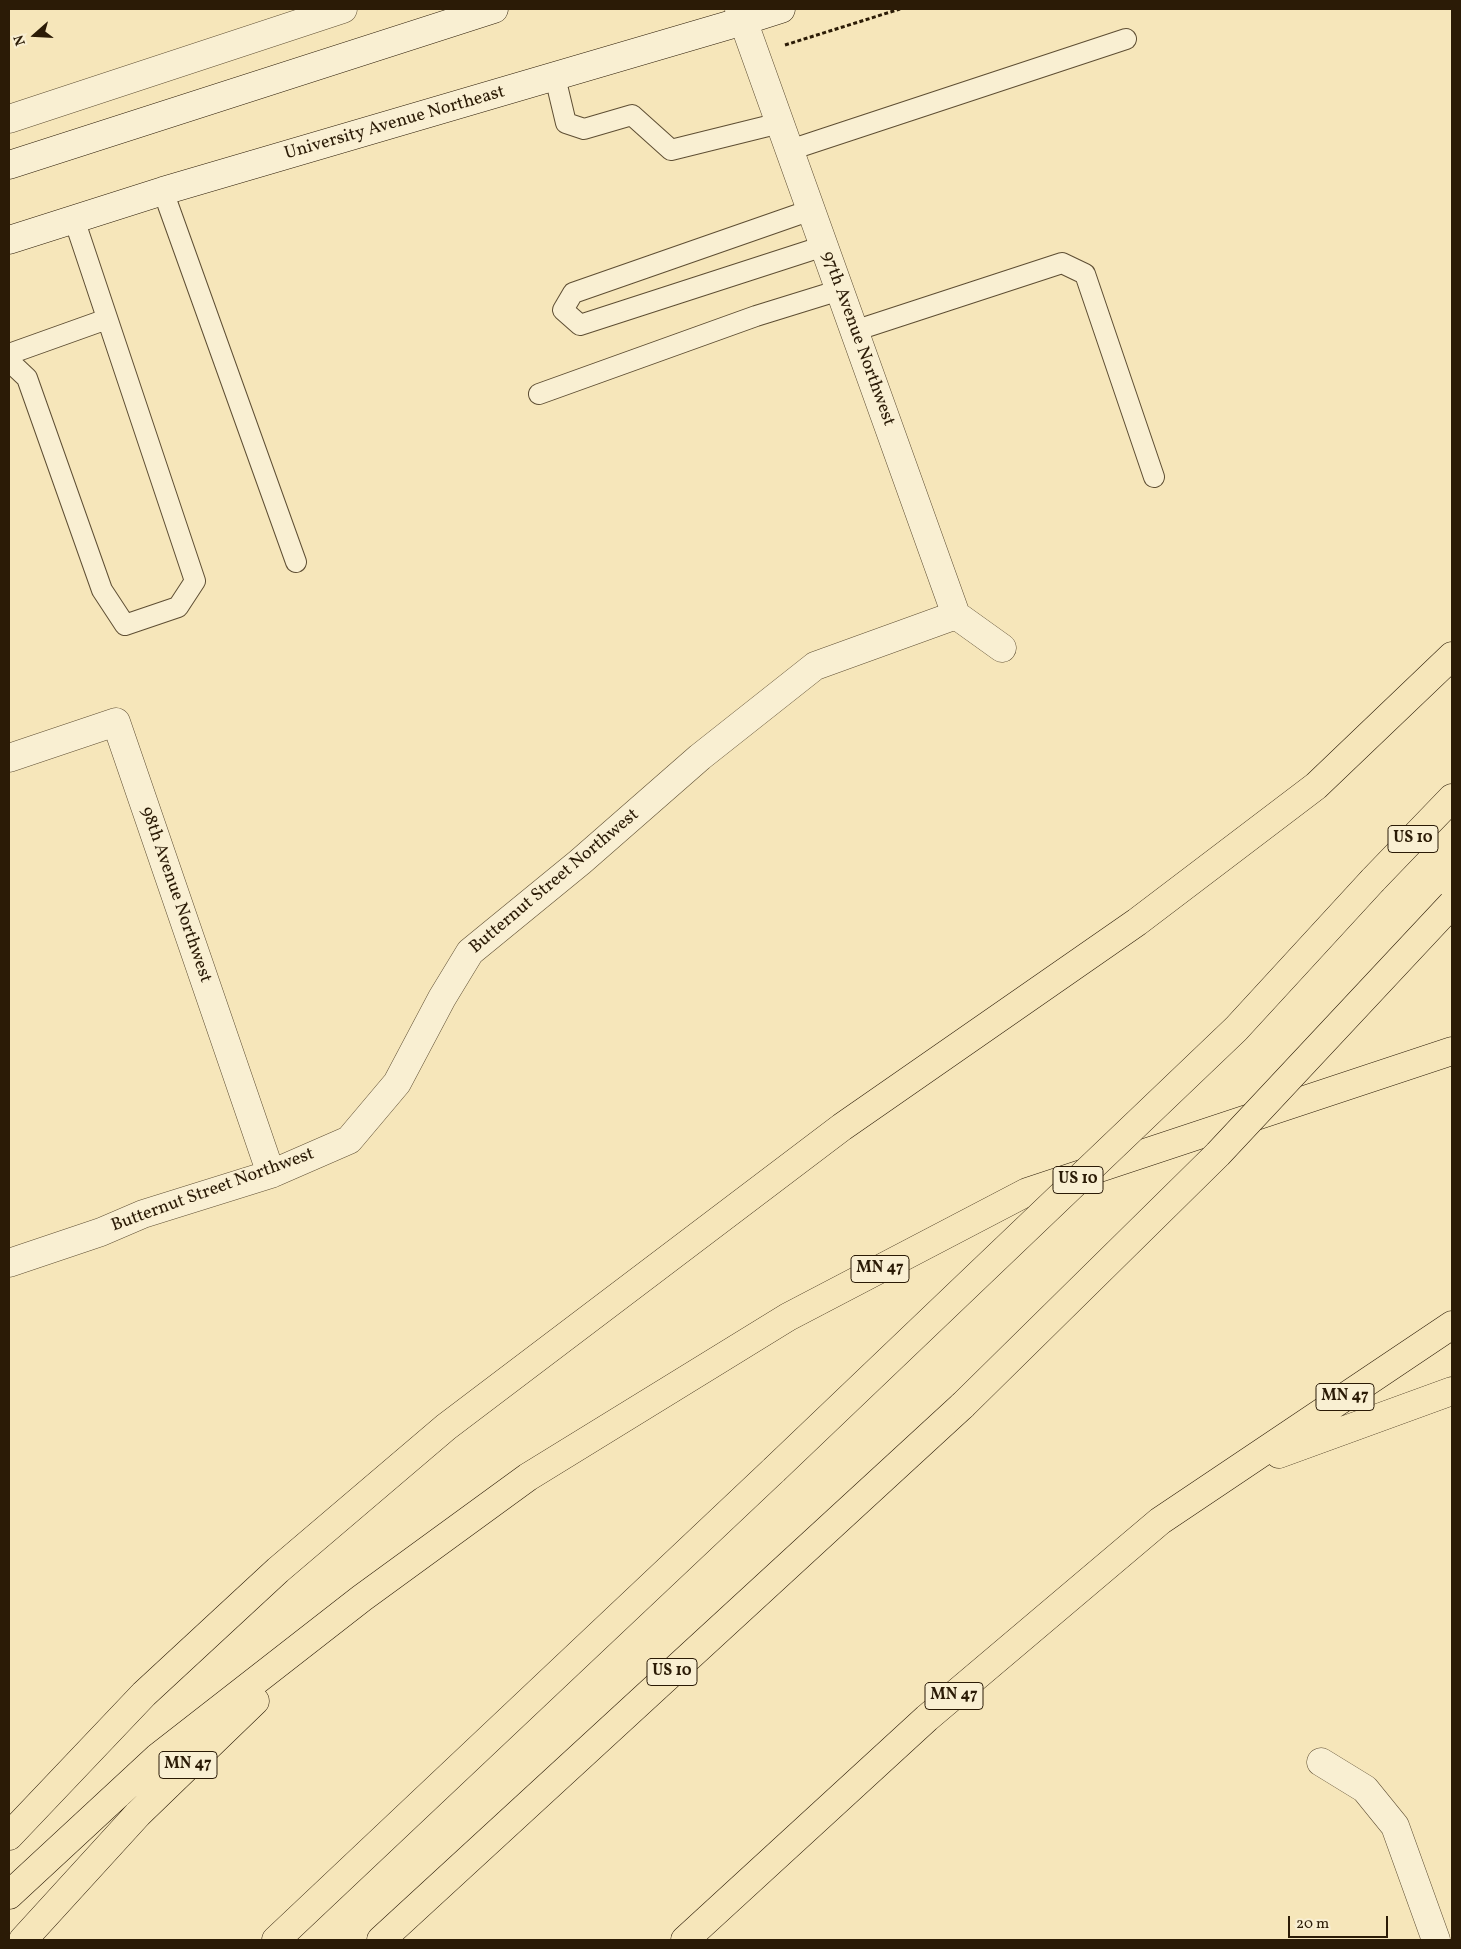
<!DOCTYPE html>
<html>
<head>
<meta charset="utf-8">
<style>
	body { margin:0 }
	#map { position:relative; width:1461px; height:1949px; overflow:hidden; background:#f6e6ba; font-family:Vollkorn,serif }
	canvas { display:block }
	.frame { position:absolute; inset:0; border:10px solid #2b1b06; pointer-events:none }
	.north { position:absolute; left:10px; top:10px; width:50px; height:50px; -webkit-text-stroke:4px #f9efd2; paint-order:stroke; rotate:251deg; font-size:14px; font-weight:700; line-height:20px; text-align:center; color:#2b1b06 }
	.north::after { content:''; display:block; margin:auto; width:18px; height:22px; background:#2b1b06; clip-path:polygon(50% 0,100% 100%,50% 72%,0 100%) }
	.scale { position:absolute; left:1288px; top:1916px; width:100px; height:22px; box-sizing:border-box; border:2px solid #2b1b06; border-top:0; padding-left:6px; font-size:15px; line-height:18px; white-space:nowrap; color:#2b1b06; -webkit-text-stroke:4px #f9efd2; paint-order:stroke }
</style>
</head>
<body>
<div id="map">
<canvas width="1461" height="1949"></canvas>
<div class="frame"></div>
<div class="north">N</div>
<div class="scale">20 m</div>
</div>
<script>
const ctx = document.querySelector('canvas').getContext('2d');
ctx.lineJoin = 'round';
function trace(path, color, width, dash) { ctx.strokeStyle = color; ctx.lineWidth = width; ctx.lineCap = dash ? 'butt' : 'round'; ctx.setLineDash(dash || []); ctx.stroke(path); }
function label(font, color, halo, rows, align = 'center') {
  ctx.font = font + ' Vollkorn,serif'; ctx.lineWidth = 4; ctx.setLineDash([]); ctx.textBaseline = 'middle'; ctx.strokeStyle = halo; ctx.fillStyle = color; for (const [text, x, y, turn = 0] of rows) {
    ctx.save(); ctx.translate(x, y); ctx.rotate((+turn || 0) * Math.PI / 180); ctx.textAlign = isNaN(turn) ? turn : align; if (halo) ctx.strokeText(text, 0, 0); ctx.fillText(text, 0, 0); ctx.restore();
  }
}
const service = new Path2D(`
	M555,77L566,123L584,129L632,115L671,150L780,123
	M790,150L1126,39
	M163,191L296,562
	M811,210L573,293L563,310L580,325L824,246
	M854,331L1062,263L1085,274L1154,477
	M9,354L107,319
	M9,361L27,378L102,590L125,625L178,607L195,581L74,219
	M539,394L756,316L840,290`);
const minor = new Path2D(`
	M739,9L956,615L1002,648
	M9,119L343,9
	M9,758L116,722L271,1174
	M9,1263L101,1232L143,1214L271,1174L349,1140L397,1083L442,998L470,952L580,862L700,757L815,666L956,615
	M1321,1762L1365,1789L1395,1826L1436,1940`);
const secondary = new Path2D(`
	M9,165L494,9
	M9,240L163,191L743,21L781,9`);
const motorway = new Path2D(`
	M1373,880L1452,798
	M1279,1454L1452,1391
	M9,1836L144,1694L278,1570L446,1427L842,1127L1137,922L1316,786L1452,656
	M9,1895L158,1757L362,1598L528,1477L788,1317L1027,1192L1452,1051
	M23,1940L138,1814L255,1701
	M276,1940L774,1470
	M381,1940L963,1405
	M685,1940L927,1718L1160,1521L1452,1325`);
trace(service, '#5e4e33', 22);
trace(minor, '#5e4e33', 29);
trace(secondary, '#2b1b06', 29);
trace(motorway, '#2b1b06', 29);
trace(new Path2D(`
	M785,45L900,9`), '#2b1b06', 3, [4, 2.5]);
trace(service, '#f9efd2', 20);
trace(minor, '#f9efd2', 28);
trace(secondary, '#f9efd2', 28);
trace(motorway, '#f6e6ba', 28);
const motorwayBridge = new Path2D(`
	M963,1405L1218,1154L1452,904
	M774,1470L1236,1029L1373,880`);
trace(motorwayBridge, '#2b1b06', 29, []);
trace(motorwayBridge, '#f6e6ba', 28);
for (const [x, y, w] of [
	[1413,839,50],
	[1078,1180,50],
	[880,1269,58],
	[1345,1397,58],
	[672,1672,50],
	[954,1696,58],
	[188,1765,58]
]) { const box = new Path2D(); box.roundRect(x - w / 2, y - 13.5, w, 27, 4); ctx.fillStyle = '#f9efd2'; ctx.fill(box); trace(box, '#2b1b06', 1); }
label('bold 16px', '#2b1b06', null, [
	["US 10",1413,839],
	["US 10",1078,1180],
	["MN 47",880,1269],
	["MN 47",1345,1397],
	["US 10",672,1672],
	["MN 47",954,1696],
	["MN 47",188,1765]
]);
label('18px', '#2b1b06', '#f9efd2', [
	["University Avenue Northeast",395,124,-16],
	["97th Avenue Northwest",857,339,70],
	["Butternut Street Northwest",555,882,-40],
	["98th Avenue Northwest",175,895,71],
	["Butternut Street Northwest",213,1191,-20]
]);
</script>
</body>
</html>
